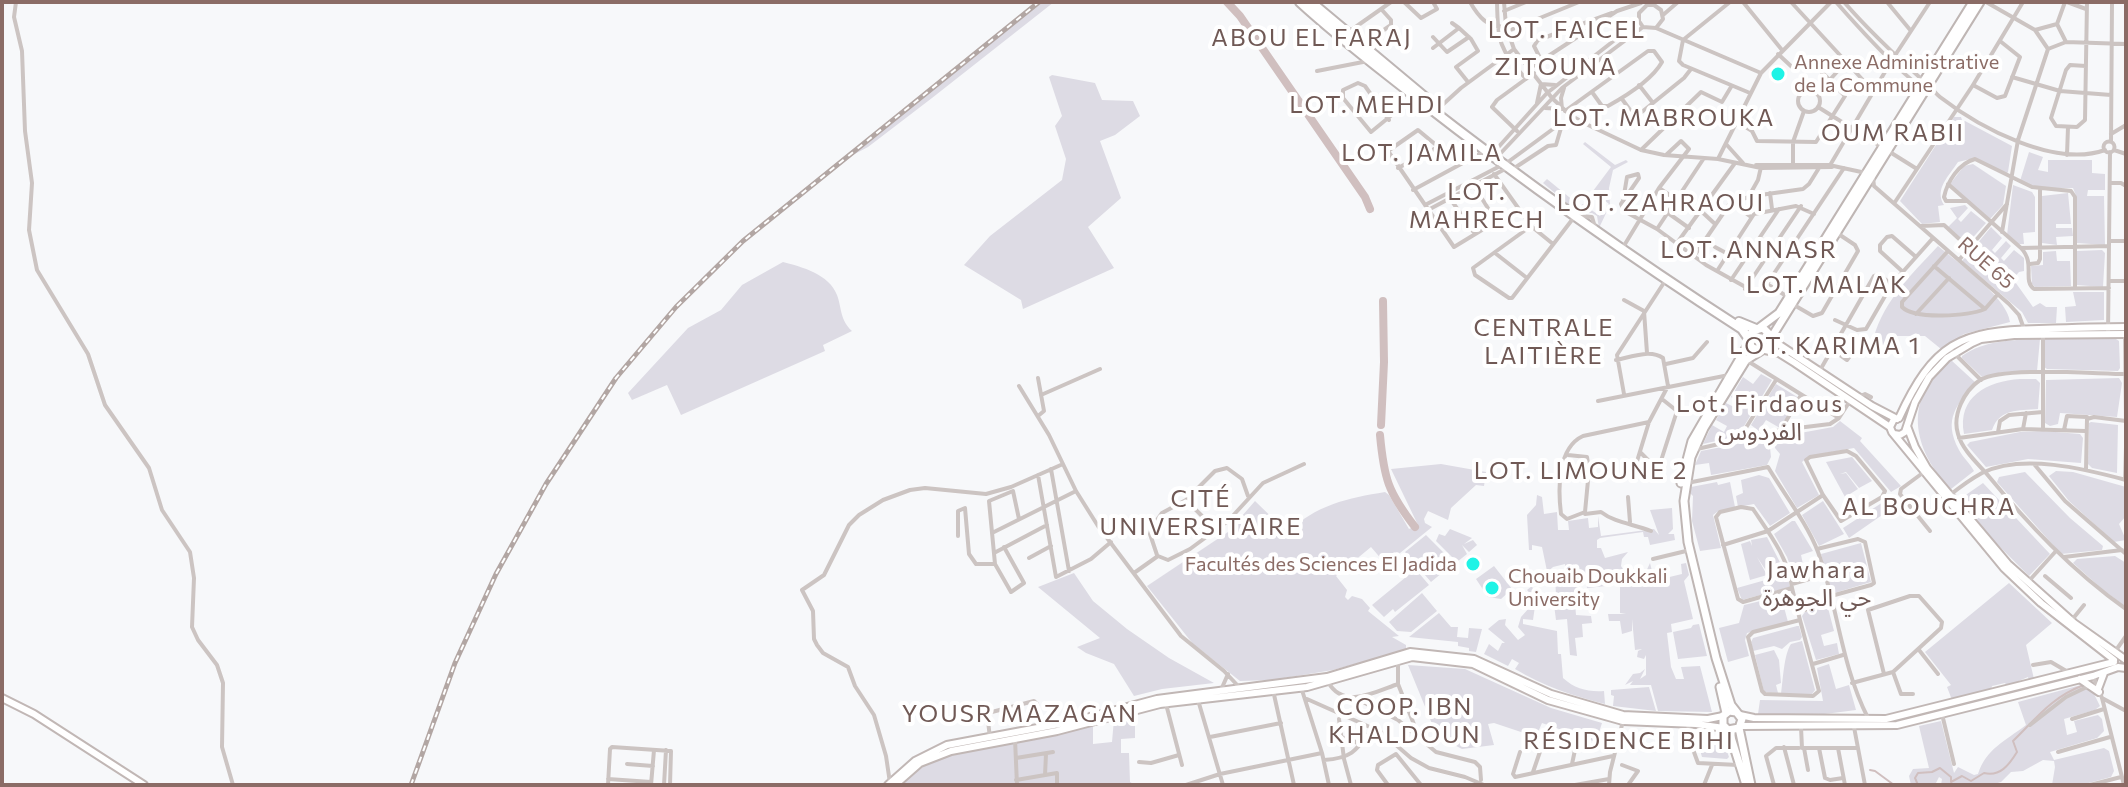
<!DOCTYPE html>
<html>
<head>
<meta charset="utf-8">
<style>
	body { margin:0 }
	#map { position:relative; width:2128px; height:787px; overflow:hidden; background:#f7f8fa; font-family:Commissioner,sans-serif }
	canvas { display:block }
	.frame { position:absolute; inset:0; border:4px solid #8b6c66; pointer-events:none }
</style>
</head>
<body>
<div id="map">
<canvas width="2128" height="787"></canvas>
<div class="frame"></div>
</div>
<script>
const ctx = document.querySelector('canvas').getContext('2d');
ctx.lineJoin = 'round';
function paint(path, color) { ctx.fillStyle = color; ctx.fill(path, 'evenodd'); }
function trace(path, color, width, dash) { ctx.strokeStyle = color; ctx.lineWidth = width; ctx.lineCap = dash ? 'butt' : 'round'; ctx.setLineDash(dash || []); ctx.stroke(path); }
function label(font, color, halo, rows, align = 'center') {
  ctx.font = font + ' Commissioner,"Noto Sans Arabic",sans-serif'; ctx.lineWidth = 8; ctx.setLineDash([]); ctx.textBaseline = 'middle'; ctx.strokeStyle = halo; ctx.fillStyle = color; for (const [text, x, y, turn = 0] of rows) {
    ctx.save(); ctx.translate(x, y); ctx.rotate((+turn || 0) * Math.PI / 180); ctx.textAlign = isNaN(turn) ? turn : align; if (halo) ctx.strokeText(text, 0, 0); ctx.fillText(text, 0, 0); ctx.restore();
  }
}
paint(new Path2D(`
	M1042,2H1054L932,98L868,147L849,157Z
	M1052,75L1095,83L1102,100L1133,101L1140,116L1115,135L1100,141L1121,198L1088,227L1114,268L1023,309L1021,300L964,265L990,236L1062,180L1066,159L1055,126L1062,116L1049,77Z
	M1954,117H1961L1963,123L1965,121L2012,146L2008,172L2006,174L1975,158L1958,162C1949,176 1934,189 1944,205L1938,206L1940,222L1922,224L1900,201Z
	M1585,142L1615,165L1626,160L1628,162L1613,170L1609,188L1610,205L1599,228L1597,216L1592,213H1579L1543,183L1547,179L1580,206L1583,204L1600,216L1609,204L1593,191L1611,167L1583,144Z
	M2029,152L2043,157L2038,170L2048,172V160H2092V173L2105,174V190H2088L2087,196H2104L2105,245L2077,243V198L2073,188L2041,189L2020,181Z
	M1973,164L2006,186L2003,205L1990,219L1950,184L1964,166Z
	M2013,185L2032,192L2035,197V232L2023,233L2024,244H2018L2007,235Z
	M2068,193L2071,224H2056V228H2072L2073,236L2056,237L2057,245L2042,243V196Z
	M1965,205L1968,208L1958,219L1961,222L1971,211L1986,223L1967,244L1948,227L1957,218L1950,208Z
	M1991,227L2002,238L1992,250L1995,253L2006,241L2011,246L2001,258L2004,261L2014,250L2024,258V271L2019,272L2013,279L2033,307L2040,303L2046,307H2057L2056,323H2028L2022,312L1962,261L1967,255L2002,286L2006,282L1971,251Z
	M1938,246C1957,262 2008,298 2010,322L1964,334L1941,349L1925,336H1894L1893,345L1872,346C1879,305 1911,275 1938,246Z
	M2056,251L2057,261H2070L2071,286L2035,287L2032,284L2031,266L2043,265V252Z
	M2077,251L2102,250L2105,253L2103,287L2077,285Z
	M783,262C802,267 829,274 837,295C842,309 840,320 852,331L823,345L825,351L681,415L667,385L632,400L628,393L688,328L721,310L742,285Z
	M2073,292H2104V320L2066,322L2065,307L2076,306Z
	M2040,339L2037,371L2003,372L1982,377L1962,358V356C1985,340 2012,340 2040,339Z
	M2045,339H2116L2119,341L2120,368L2118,371L2047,369L2044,367Z
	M1951,360L1975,382C1958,405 1942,418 1959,450C1963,458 1970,463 1974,471L1951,489C1912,450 1902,397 1951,360Z
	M1761,374L1772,380L1738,436L1703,444L1712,425L1724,432L1727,426L1716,420L1726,403L1738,409L1741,403L1731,397L1743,377L1753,384Z
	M2119,378L2122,383L2117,417L2060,413L2058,424L2050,426L2045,423L2046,380Z
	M2020,379H2036L2040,383L2038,409C2018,411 2000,408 1992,430L1964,434C1957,397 1987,381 2020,379Z
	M1776,384L1799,398L1780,428L1766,420L1759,431L1751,425Z
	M1840,421L1862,438L1860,441L1901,486L1891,492L1854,448L1809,456L1802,462L1819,495L1797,508L1775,471L1780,454L1775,448L1773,438L1833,427Z
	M2091,422L2118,425L2117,473L2092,468L2088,464L2089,423Z
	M2043,431L2080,434L2083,438L2081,463L2028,459L1986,467L1967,445L1970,442L2020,432Z
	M1769,438L1771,457L1767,465L1711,475L1709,463L1695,465L1701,451Z
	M1852,457L1872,481L1859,488L1846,472L1840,474L1846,473L1858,489L1845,497L1826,462Z
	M1441,464L1486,472L1484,486L1476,485L1451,508L1448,520L1428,511L1424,519L1425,523L1432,527L1389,562L1383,561L1371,547L1336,576L1347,590L1345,597L1348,600L1352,596L1362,599L1370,608L1368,611L1399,636L1392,637L1406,645V650L1333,670L1272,680L1240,681L1193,644L1147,586L1228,532L1255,501L1288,533C1314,505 1349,498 1385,492L1389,495L1409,529L1418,525L1391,469Z
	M2056,471L2073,472L2126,487V516L2119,524L2126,540L2114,542L2069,501L2049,476Z
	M2025,472L2070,518L2103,546L2102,550L2061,554L1997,482L1999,477Z
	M1759,475L1769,478L1790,513L1770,526L1754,504L1738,507L1736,496L1743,493L1741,480Z
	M1717,482L1718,485L1730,482L1735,507L1717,512L1713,515L1721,548L1700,551L1692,521L1693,496L1688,491L1691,487Z
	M1983,483L2050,554L2029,576L1993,540L1961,501L1960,499Z
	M1537,495L1542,497L1544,514L1557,512L1558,530H1569L1568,521L1588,518L1589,528L1598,527V516L1601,536L1654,529L1659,535L1650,510L1672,508L1673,529L1668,534H1674L1675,540L1650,545L1648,537H1644L1643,532L1600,538L1597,540V548H1601L1605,558L1628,552L1622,559L1621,566L1630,580L1644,576L1650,563L1652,571L1648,580L1655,586L1658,584L1657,580L1682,574L1681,564L1686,563L1689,575L1684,581L1693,619L1671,624L1672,632L1667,633L1671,667L1676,679H1684L1681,667L1700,666L1712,712L1658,711L1651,685H1630L1633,681L1625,685L1633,674L1640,673L1645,669L1640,679L1646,675V655L1644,659L1637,657L1638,651L1642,649L1635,650L1632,619V631L1622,634L1620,621H1609L1608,614H1626L1620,613V587L1618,583L1613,584L1612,572L1587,575L1605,574L1606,586L1587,588L1586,576L1579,577L1580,587L1574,591L1576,615L1591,616L1592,623L1582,624L1583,637L1575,638L1577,656L1570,655L1567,619L1556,620L1553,597L1556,596L1555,574L1565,572V564L1553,567L1545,574L1547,571L1542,547L1532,545V550H1529L1527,515L1536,505Z
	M1894,495L1898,504L1849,538L1843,528Z
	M1823,501L1844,534L1819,546L1802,515Z
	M1792,521H1795L1813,551L1801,555L1806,578L1796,581L1787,557L1774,534Z
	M1450,529L1472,538L1464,544L1473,540L1477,545L1469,552L1462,545L1467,554L1457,562L1436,541L1439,534L1445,536Z
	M1426,535L1454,563L1431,582L1405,552Z
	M1767,537L1785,572L1769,575L1757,557L1767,575L1750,580L1741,544L1750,541L1752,546L1751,540Z
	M1861,543L1871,582L1831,594L1821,554Z
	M2115,556L2126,563V607L2103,590L2073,563L2077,559Z
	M1413,566L1429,585L1395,612L1393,609L1384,617L1372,605L1406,577L1404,574Z
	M1494,566L1512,589L1501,599L1488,597L1476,579Z
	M1074,573L1093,601L1127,629L1169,658L1214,683L1162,689L1134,696L1114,664L1086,653L1077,647L1100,638L1038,587Z
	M1787,574L1790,587L1742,600L1737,588Z
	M2009,583L2052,623L2026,645L2034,679L2029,681L2028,677L2007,686L2005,683L1992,686L1991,690L1952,700L1947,687L1951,685L1925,652Z
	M1532,586L1536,599L1533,620L1523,619V624L1557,631L1558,654H1561L1563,678C1575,689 1588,692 1604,691L1605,704C1574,696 1543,686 1515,669L1519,663L1512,659L1508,666L1484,654L1489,644L1498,651L1502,643H1505L1488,629L1499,620L1506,619L1505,625L1518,640L1525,635L1518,627L1521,617L1529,608L1527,604L1534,598L1527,590Z
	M1422,593L1437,611L1411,632L1397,631L1389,622Z
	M1781,596L1788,622L1747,633L1745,640L1749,656L1728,662L1719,628L1739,623L1744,605Z
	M1826,607L1828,608L1834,631L1821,635L1824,646L1837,643L1839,654L1816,660L1802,616L1805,612Z
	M1439,613L1451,627H1458L1457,637L1468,638L1469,628L1482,629L1476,652L1469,651V648L1458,646V642L1409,637Z
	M1699,624L1707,656L1678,659L1673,632L1691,628L1693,625Z
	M1797,626H1799L1802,637L1800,640L1790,642L1782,649L1774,646L1753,651L1751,642L1753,638Z
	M1802,641L1815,690L1812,694H1781C1783,680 1784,654 1791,644Z
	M1774,650L1779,660L1781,683L1776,685L1778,693L1764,692L1755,655Z
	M1829,664L1836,689L1849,685L1856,710L1825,714H1758L1760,700L1823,701L1817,668Z
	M1408,665L1465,669L1551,708L1602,723L1596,742L1542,723L1536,737L1494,723L1488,724L1494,745L1462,749L1437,736Z
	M2081,685L2092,690L2100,706L2095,710L2064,719L2067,735L2077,732L2074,721L2098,715L2102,719L2104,731L2097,738L2050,752L2054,760L2104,748L2109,751L2114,771L2111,777L2081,785H2052L2055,767L2054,761L2043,760L2023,771L2011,772L2001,782L1991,785H1941L1942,779L1939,777L1935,785H1911L1909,776L1913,769L1929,768L1919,726L1941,721L1954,773L1958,767L1974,775L1978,774C1986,749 2005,741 2026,725L2018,702Z
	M1649,687L1656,711L1613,706L1614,696L1611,695V690Z
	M1135,713V738L1121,739V753H1129L1130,782L1135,785H900L917,770L945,754L1093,724V744L1112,742L1114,719Z
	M1698,732L1722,737L1729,757L1727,759L1702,757L1696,736Z`), '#dddbe4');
trace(new Path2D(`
	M1870,770L1875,771L1894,785
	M1918,785L1915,778L1918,773L1932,772L1940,768L1951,777V782L1962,776L1971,781L1984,773C2000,777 2009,765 2017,752L2013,741C2035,720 2051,697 2084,685`), '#d0bfbf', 2);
trace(new Path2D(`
	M1227,2L1240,16L1365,197L1370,209
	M1381,425L1384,362L1383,301
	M1380,435C1384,479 1388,492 1415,527`), '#d0bfbf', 8);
const secondary = new Path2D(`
	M1772,340L1872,406L1897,419
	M1765,350L1779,353L1795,363L1890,427
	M1899,418C1933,344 1960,330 2039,329C2068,328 2097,327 2126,327
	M1894,419L1890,427L1892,432L2004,568L2041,603L2114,660
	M1907,426L1915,447L1927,468L2008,564L2074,623L2126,660
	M1894,434L1900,435L1905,432L1915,402L1929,377L1947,358L1972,343L1981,339L2014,335L2126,334
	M2080,679L2099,692
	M2098,689L2104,673
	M2,698L34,714L144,785
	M1740,715L1754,718L1886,719L2114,662
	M1741,726L1897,725L2093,676L2118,667L2126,668
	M888,785L915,761L947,745L1075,721L1157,699L1327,677L1410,652L1474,659L1551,694L1623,715L1708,719L1723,716
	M895,785L920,763L951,751L1057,731L1160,704L1307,687L1412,657L1473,664L1548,700L1623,721L1696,724L1724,728`);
const primary = new Path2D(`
	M1759,328L1779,313L1973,2
	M1771,338L1980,2
	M1681,483L1692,441L1749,343
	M1720,687L1726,713
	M1736,712L1729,711L1723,716V725L1728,730L1739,728L1742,719L1731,705L1716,658L1688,542L1684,501L1691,457L1704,428L1746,360L1770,345L1771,336L1763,328L1753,331L1749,336L1751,347L1759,351
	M1739,728L1751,785
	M1729,731L1746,785`);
const trunk = new Path2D(`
	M1300,2C1338,37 1378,67 1418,99C1523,181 1630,257 1742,329L1749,339
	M1311,2L1438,108
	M1739,322L1756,329`);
trace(secondary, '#c1b7b5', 10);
trace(primary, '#bfb6b4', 11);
trace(trunk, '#bdb5b4', 12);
trace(new Path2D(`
	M16,2L14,17L22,51L25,131L32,183L29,230L37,270L88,354L105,405L149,468L162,510L190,552L194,578L192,627L198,640L217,665L223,683L222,747L233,785
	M1404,2L1421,18L1437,9L1433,2
	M1470,2C1478,16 1488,29 1506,26
	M1497,2C1498,43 1499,48 1526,79
	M1504,2L1506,26L1514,49L1552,98L1570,115L1586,124L1641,150L1664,155L1718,159L1761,168L1832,167
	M1730,2L1683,40L1679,61L1683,65L1750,93
	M1743,2L1782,50
	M1791,2L1873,91
	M1836,2C1852,20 1914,91 1933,92
	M1844,2C1870,32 1898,58 1927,84C1932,88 1935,93 1940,97C1980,128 2055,168 2105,150
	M1887,2L1911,31
	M1986,2L2035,30L2048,49L2066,42
	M2067,2L2086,9
	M2122,2H2126
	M1504,11L1526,2
	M1663,15L1678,2
	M1452,23L1459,28
	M2057,24L2065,2
	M1656,28L1663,19L1661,10L1654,5H1647L1639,13V21L1643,27L1656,28L1761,73
	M2035,30L2057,24L2066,42L2126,44
	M1508,31L1579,2
	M1347,33L1391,2
	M1433,37L1447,52L1469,37
	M1362,45L1391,25V20L1382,10
	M1433,48L1459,28L1471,39L1478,51L1456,67L1468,82
	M1541,60L1534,46L1538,40L1612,13
	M2086,66L2070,65L2066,70L2051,118L2056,126L2077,127L2085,120L2087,2
	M1530,68L1617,11L1641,3
	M1317,71L1368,61
	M2012,77L2060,91L2111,95
	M1973,85L1997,98L2005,96L2020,57L2000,41
	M1798 101a11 11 0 1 1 22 0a11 11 0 1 1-22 0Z
	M1817,94L1845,63
	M1622,99L1633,114L1638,115L1653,103L1639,85
	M1537,103L1541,84L1555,85
	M1653,103L1684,78L1691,69
	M1818,107L1917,169
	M1439,108L1461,88L1514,49
	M1545,108L1562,109L1561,98L1564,88
	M1565,111L1648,51H1654L1662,62C1652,80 1626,96 1608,106H1602L1592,92
	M1389,120L1365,86L1358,83L1343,90V98L1371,132L1415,96
	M1736,121L1752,131L1757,141L1816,142L1845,96L1812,62L1806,60L1793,68L1778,54
	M1517,131L1492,107L1497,100L1534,73
	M2111,134L2126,125
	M2103.5 147a5.5 5.5 0 1 1 11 0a5.5 5.5 0 1 1-11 0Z
	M2111,142L2112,2
	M1726,144L1743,163
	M1641,150L1701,92L1722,102L1731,87
	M2114,150L2126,154
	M2067,155L2068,127
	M1494,156L1499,155L1562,88L1643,27
	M1495,157L1494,152L1547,93L1639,21
	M1718,159L1761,73L1831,2
	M1508,162L1557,126L1561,128L1556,145L1548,146L1516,167
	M1459,164L1418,130L1388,151L1454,247L1518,208
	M1756,165H1829L1866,173
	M1793,166V142L1804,111
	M1829,167L1892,60L1930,2
	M1398,168L1438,147
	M1494,174L1531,226L1553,244
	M1873,178L1874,186L2009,304L2019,315L2024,329
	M2110,183H2121L2126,186
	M1948,184L2021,248L2109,246
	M1474,186L1496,221
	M1659,188L1677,200
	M1413,190L1485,151
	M1770,193L1772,209
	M1749,196L1758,180L1761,167
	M1449,197L1475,234
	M1623,201L1627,177L1638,174L1639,178L1621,204L1624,211L1657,229L1706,265L1758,294L1767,284L1844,168
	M1966,201H1946L1944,197C1947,182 1959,163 1975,159L2032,187L2071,191L2075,197V287
	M1731,202L1751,217
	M1895,202L1973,85L2023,2
	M1425,205L1502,165
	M1428,210L1507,168
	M1701,211L1715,224
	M1668,213L1689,228
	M1580,216L1592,217L1595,227
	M1531,226L1473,268L1475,275L1509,298H1512L1575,216
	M1921,226L1944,225L1969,248
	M1657,229L1704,158
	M2002,232L2018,140L2048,49
	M1760,238L1786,255
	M2109,241H2126
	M1677,243L1735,163
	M1715,247L1728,254
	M2021,248C2036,264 2022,280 2034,289L2109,288
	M1622,249L1659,188L1689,149L1681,141L1666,155
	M1948,251L1902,302V307C1915,320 1968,316 1985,309
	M1495,253L1527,278
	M1694,256L1731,202L1753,196L1803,189L1809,184L1819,168
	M1959,260L2007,204
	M2030,264L2038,263L2040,259V190
	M1934,266L1985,309L1998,294
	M1717,271L1754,214L1796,206L1814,214
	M1903,272L1880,251V245L1887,237L1892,236L1916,257
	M1731,280L1779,209
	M2109,281H2126
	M1767,284L1788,297
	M1745,289L1801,206
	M1624,300L1644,311L1647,353
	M1794,305L1813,316L1822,313L1858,251L1855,245L1837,233
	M1916,314L1949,278
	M1835,320L1857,330L1866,329L1892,284L1933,238
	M2108,334L2110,152
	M2125,334L2126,423
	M2043,336V429
	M1949,348L1981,380
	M1833,350L1847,360L1853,352L1850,351L1845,358
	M1616,360C1631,357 1650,349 1663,358L1668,386L1649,422L1634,471L1635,474L1655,473L1658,470
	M1746,360L1839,418
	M1666,364L1693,358L1707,342
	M1819,372L1874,276L1879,274L1906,297
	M2126,374C2096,374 2002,366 1980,380C1964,391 1952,415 1958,434C1962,449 1976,462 1986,473C2028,524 2072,571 2126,609
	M1019,386L1049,435L1076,491L1098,526L1181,636L1224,671L1240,688
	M1624,394L1617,355L1667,278
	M1041,395L1100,369
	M1858,397L1865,394L1871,397
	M1598,401L1729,375
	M1038,416L1044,411L1038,378
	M2023,429L2026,413
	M1781,430L1801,395
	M2064,430L2067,416L2087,417
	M1998,432L2000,421L2009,415L2043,412
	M1959,438L2023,429L2085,431
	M1737,442L1776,380
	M1697,449L1781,430L1830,424L1839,418L1850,401
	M1847,451L1856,456L1885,491L1882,497L1841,521L1823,495L1806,460L1810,457Z
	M1641,453L1658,470
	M1568,455L1587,457L1589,470L1585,512L1567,519L1561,514C1558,490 1557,448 1583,436L1649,422
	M2034,464L2065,501L2126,554
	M1051,469L1069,571
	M1658,470L1677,411L1662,399
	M2086,470L2087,419L2094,417L2126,421
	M1924,472L1901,489L1900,494L1930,531
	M1038,475L1056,577L1091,559L1111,542
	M2125,480L2126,447
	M1687,483L1768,467C1784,494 1807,523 1818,552C1838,607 1841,665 1868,718
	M1950,495C1960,487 1971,479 1982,473C2022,453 2085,469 2126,480
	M1628,497L1630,522
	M1186,500L1202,516L1206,536
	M1741,507L1753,509C1769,533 1789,559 1792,588L1743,602L1738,599L1716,517L1720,512Z
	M1585,514L1601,512C1615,523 1634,524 1651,531
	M992,533L1076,491
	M958,536V511L965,508L969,554L976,564H995
	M1723,545L1768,531L1823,495
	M1004,547L1024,583L1011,592L995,564L989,501L1013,491L1019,519
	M1817,549L1858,539L1865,542L1874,583L1871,585L1831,596
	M994,553L1047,525
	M1157,555L1150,534L1152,527L1162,513L1186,500L1215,471L1227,468L1242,479L1248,496
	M2064,557L2122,550
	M1029,558L1051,546
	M1653,559L1686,551
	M1134,573L1158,556L1168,560L1190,549L1228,521L1263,483L1304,464
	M2045,576L2071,598
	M2028,582L2056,551
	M1792,584L1823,575
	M1792,588L1800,620
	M1798,612L1830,602
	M1800,620L1819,691L1813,696L1765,694L1762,691L1748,637L1753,632Z
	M2071,621L2084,605
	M1919,650L1938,674
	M2114,653L2126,636
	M1398,662V684L1419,737
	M1813,664L1843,655
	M2033,665L2051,662L2068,672
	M1893,672L1901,694H1913
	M2093,676L2102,698L2124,785
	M1328,682C1344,710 1375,692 1398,684
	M1852,683L1893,672L1941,628L1942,622L1919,596H1910L1868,610L1884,674
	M1301,687L1322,753L1329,785
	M1221,690L1228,674
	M1273,690L1294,785
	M2102,698L2126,711
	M1307,699L1381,732L1411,758L1429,768L1465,777L1484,785
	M1357,699L1398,720L1436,752L1475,762L1480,767L1481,780
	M1198,700L1223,785
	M986,704L990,738
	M1166,704L1182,765
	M988,713L1034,701L1037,704L1042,728
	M1942,714L1954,764
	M1339,719L1344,759L1351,785
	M2072,719L2104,709
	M1688,724L1691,744L1698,763L1738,765
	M2030,725L2066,697L2089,686
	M1801,727L1802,748H1857
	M1854,727L1865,785
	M1210,737L1281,723
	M1341,737L1361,744
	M1539,737L1575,750L1572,764
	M1015,739L1017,785
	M1784,747L1794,785
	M1804,748L1808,770
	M1819,748L1825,778L1830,780L1843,778
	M1838,748L1845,785
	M1520,752L1513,774L1515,777L1613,756
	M2058,752L2110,737
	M1016,758L1053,752
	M1324,760C1352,758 1356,751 1372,729
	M1139,762L1151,763L1179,755
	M627,764L653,766
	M1622,765L1638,771L1628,785
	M1533,772L1544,740
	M1045,775L1046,754
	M608,779L651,782
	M1016,780L1057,773V785
	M890,783L886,756L874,715L855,686L848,667L823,653L817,645L814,639L813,611L802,590L824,575L849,525L859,515L883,500L910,490L925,488L986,494L1011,487L1063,464
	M608,785L610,749L612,747L671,751L670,785
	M651,785L654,750
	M664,785L666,750
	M1186,785L1220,774L1322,753
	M1388,785L1377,770L1378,765L1396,754L1421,785
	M1575,785L1609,779
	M1609,785L1610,772L1623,721
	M1678,785H1681
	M1704,785L1712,765
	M1774,785L1766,756L1776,748H1799
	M2090,785L2121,777`), '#ccc4c2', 4);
trace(secondary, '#fff', 6);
trace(primary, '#fff', 7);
trace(trunk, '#fff', 8);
const rail = new Path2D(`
	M411,785L455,663L496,574L546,484L616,378L676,307L743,241L1039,2`);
trace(rail, '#b2a6a3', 5);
trace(rail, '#fff', 2, [6]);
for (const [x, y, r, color] of [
	[1778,74,8,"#1ef3e6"],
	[1473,564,8,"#1ef3e6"],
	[1492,588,8,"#1ef3e6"]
]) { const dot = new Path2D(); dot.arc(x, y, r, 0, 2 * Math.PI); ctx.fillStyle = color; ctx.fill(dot); trace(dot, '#fff', 3); }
label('20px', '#8b6c66', '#fff', [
	["Annexe Administrative",1794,62],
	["de la Commune",1794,85],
	["Facultés des Sciences El Jadida",1457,564,"right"],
	["Chouaib Doukkali",1508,576],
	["University",1508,599]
], 'left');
label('20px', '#8b6c66', '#fff', [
	["RUE 65",1986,263,41]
]);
ctx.letterSpacing = '2px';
label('24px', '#705955', '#fff', [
	["LOT. FAICEL",1567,30],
	["ABOU EL FARAJ",1312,38],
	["ZITOUNA",1556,67],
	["LOT. MEHDI",1367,105],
	["LOT. MABROUKA",1664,118],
	["OUM RABII",1893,133],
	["LOT. JAMILA",1422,153],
	["LOT.",1477,192],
	["MAHRECH",1477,220],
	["LOT. ZAHRAOUI",1661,203],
	["LOT. ANNASR",1749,250],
	["LOT. MALAK",1827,285],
	["CENTRALE",1544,328],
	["LAITIÈRE",1544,356],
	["LOT. KARIMA 1",1825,346],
	["Lot. Firdaous",1760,404],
	["الفردوس",1760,432],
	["LOT. LIMOUNE 2",1581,471],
	["CITÉ",1201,499],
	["UNIVERSITAIRE",1201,527],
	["AL BOUCHRA",1929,507],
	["Jawhara",1817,570],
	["حي الجوهرة",1817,598],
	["COOP. IBN",1405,707],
	["KHALDOUN",1405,735],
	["YOUSR MAZAGAN",1020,714],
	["RÉSIDENCE BIHI",1629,741]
]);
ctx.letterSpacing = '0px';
</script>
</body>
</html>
